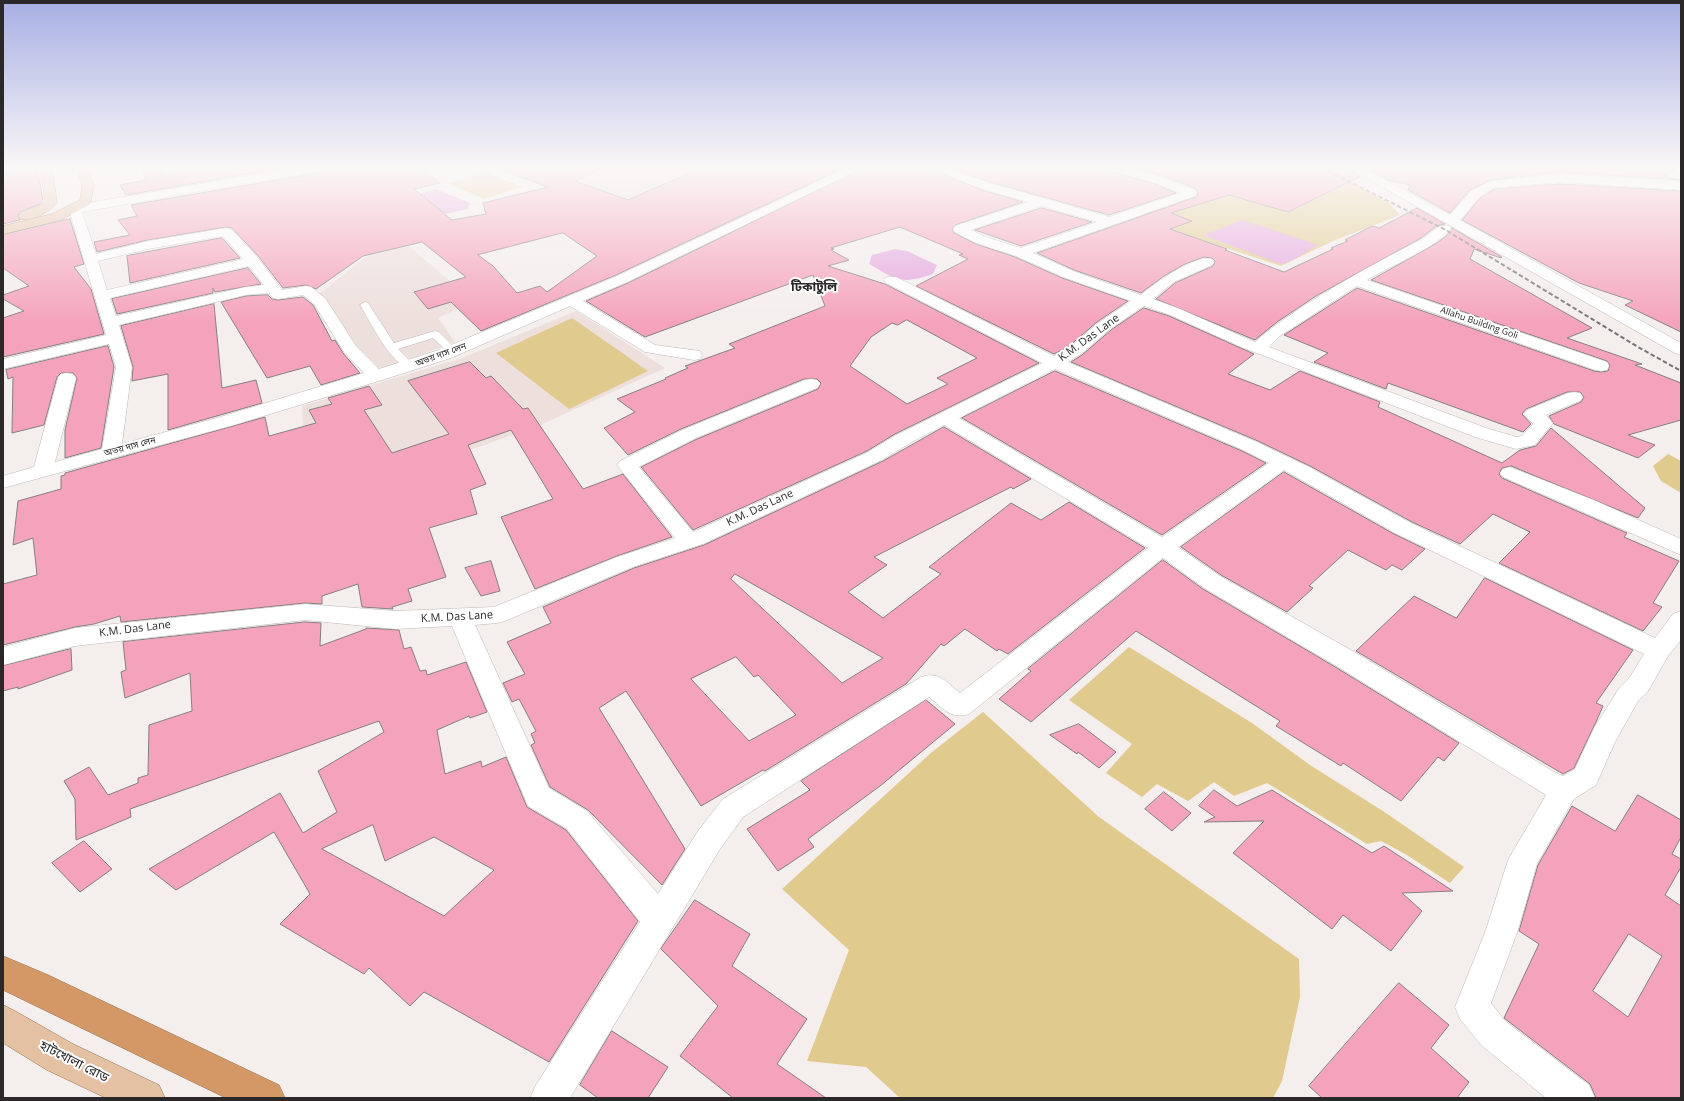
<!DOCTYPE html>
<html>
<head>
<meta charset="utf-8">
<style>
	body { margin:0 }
	#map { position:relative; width:1684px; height:1101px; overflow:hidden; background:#f4eeed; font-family:"Open Sans",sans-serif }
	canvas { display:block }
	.frame { position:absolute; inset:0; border:4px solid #2a2828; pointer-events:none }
</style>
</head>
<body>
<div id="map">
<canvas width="1684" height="1101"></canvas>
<div class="frame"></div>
</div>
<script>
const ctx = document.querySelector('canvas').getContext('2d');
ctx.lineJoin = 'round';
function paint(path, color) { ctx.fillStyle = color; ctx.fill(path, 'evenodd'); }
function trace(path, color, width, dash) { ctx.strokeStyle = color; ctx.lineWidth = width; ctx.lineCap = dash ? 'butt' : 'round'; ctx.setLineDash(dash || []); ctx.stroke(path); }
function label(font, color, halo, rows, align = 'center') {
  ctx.font = font + ' "Open Sans","Noto Sans Bengali",sans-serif'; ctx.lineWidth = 4; ctx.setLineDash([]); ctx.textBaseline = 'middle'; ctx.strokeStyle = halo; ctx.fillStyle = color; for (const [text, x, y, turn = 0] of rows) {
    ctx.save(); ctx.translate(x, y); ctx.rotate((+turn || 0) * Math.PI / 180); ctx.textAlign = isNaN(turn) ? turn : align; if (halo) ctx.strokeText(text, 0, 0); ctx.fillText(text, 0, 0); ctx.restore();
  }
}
paint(new Path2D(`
	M611,168H841L843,169L823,178L707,239L601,208L567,186Z
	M408,245L459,289L469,303L438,318L455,342L394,365L375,369L316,296L367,256Z
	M576,311L665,368L538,426L352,491L318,437L303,425L302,406L462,358Z`), '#eddfdc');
paint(new Path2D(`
	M1325,168L1390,204L1400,215L1333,241L1281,266L1129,216L1169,206L1177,202L1255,179Z
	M486,172L522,187L484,199L447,183Z
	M572,318L648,371L569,409L496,353Z
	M1668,454L1681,461V493L1661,481L1653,466Z
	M1129,647L1252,723L1310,765L1386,813L1464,867L1450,883L1407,855L1381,841L1367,844L1267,783L1234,796L1214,782L1188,801L1157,784L1142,797L1106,773L1132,744L1069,700Z
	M983,712L1099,817L1299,959L1300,997L1282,1081L1273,1098H900L866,1067L807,1061L849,950L782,889L932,752Z`), '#e0ca8d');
paint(new Path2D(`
	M436,189L470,203L468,209L423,219L392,202Z
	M1243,220L1318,245L1291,261L1281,264L1203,235Z
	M895,249L907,251L937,265L933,274C901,285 897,280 869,264L872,255Z`), '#e5a8de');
const building = new Path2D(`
	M3,168H37L43,200L40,204L19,212L18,216L20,220L3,224Z
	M141,168H160L163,174L197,168H283L126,195L120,185L146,180Z
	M330,168H421L440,183L414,189L452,220L486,214L483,203L548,187L504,171L505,168H604L575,181L628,200L701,168H843L616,275L481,331L451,302L428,309L414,292L466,277L422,242L363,256L316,289L306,285L283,288L259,257L232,228L226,227L148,240L97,252L94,242L130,235L118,220L137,216L131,205L324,172ZM563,233L597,256L547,292L540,286L517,293L493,266L478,255Z
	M863,168H928L982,190L1023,202L955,225L952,230L954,233L976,244L1015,257L1062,278L1128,301L1097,322L1068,347L1054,354L916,286L968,259L959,255L963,254L900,227L831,248L834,249L831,250L849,260L828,266L885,284L1039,363L895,434L867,451L693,530L641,467L697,439L818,389L821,383L817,379H804L681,429L628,455L604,428L635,412L617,399L666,379L665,378L688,368L685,366L735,348L729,344L825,306L813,275L645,337L586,301L628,283ZM907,320L977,358L937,378L948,384L907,404L850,366L871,337L892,323L897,325Z
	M952,168H1107L1109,171L1153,183L1176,193L1109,215L990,182Z
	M1131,168H1348L1361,176L1288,212L1229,195L1171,213L1192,221L1170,229L1227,249L1225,250L1284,272L1333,249L1331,248L1348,241L1345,240L1372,226L1379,228L1417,208L1445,224L1437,226L1421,238L1316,296L1277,322L1255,340L1156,299L1175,283L1213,266L1215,261L1212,258L1204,257L1185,264L1164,276L1141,293L1074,270L1037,253L1196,197L1198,194L1196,189L1185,184L1153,173Z
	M1367,168H1677L1666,177L1681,180L1560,172L1491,180L1470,190L1450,213L1408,190L1410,185L1388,180Z
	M1560,184L1681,191V332L1625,305L1633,301L1579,283L1462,220L1480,198L1494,189Z
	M1042,208L1092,222L1021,246L975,230Z
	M70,219L84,264L74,267L91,289L104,334L3,357V318L24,311L3,299V295L29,286L3,268V235Z
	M1452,228L1502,257L1501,258L1474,249L1470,259L1592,328L1567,338L1642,364L1635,365L1681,383V420L1628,435L1655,445L1638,458L1554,424L1549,416L1581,402L1584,397L1580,392H1567L1526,409L1522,414L1531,424L1523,432L1388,383L1386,389L1314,362L1328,353L1284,335L1357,288L1594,371L1601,372L1608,371L1610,365L1607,361L1371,280L1437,243L1446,236Z
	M222,238L240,258L130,283L127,256Z
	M248,268L261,284L215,292L213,288V293L117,314L112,299Z
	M268,295L272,299L278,300L303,297L313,305L332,341L335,340L343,353L360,373L321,385L310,366L267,378L221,302L246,296Z
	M214,304L222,388L256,380L262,403L168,430V374L132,381L133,367L121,326Z
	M1144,308L1169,316L1254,354L1228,374L1270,390L1300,371L1380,402L1378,407L1502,463L1520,450L1536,446L1551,428L1645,508L1638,518L1511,466L1502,468L1499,474L1502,478L1627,533L1624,537L1679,561L1653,603L1662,607L1643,631L1499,563L1530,532L1493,514L1460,544L1412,522L1310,466L1258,441L1071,362L1082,355L1111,330Z
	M108,346L114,367L101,448L65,458V430L77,378L73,373H61L57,377L44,425L12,433L13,377L8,379L6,370Z
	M470,362L486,378L491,376L523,409L528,408L583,489L623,474L672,537L617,556L535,589L501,517L553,499L511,430L468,445L486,484L470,490L477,514L429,528L446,577L408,589L412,601L392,607L393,609L362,607L358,584L322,596V604L305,603L121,622L120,616L94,624L75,627L3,645V584L37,575L33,538L13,545L18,501L61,489V476L65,475V473L265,417L269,436L316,423L309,410L332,404L328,398L369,386L382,405L364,410L392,453L449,434L408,381Z
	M1055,371L1242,451L1266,463L1162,535L962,418Z
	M944,427L1031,479L1013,489L1011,487L874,557L887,565L848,592L883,618L941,574L929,567L1011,503L1041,520L1069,502L1145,548L1008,654L999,649L997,651L965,629L944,646L941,644L906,684L765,771L763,770L701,806L626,691L599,708L685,849L662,885L588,810L550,787L531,745L535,743L531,734L536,731L519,699L512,702L503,683L525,674L507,642L551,623L543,607L634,568L704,545L883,461ZM735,574L883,658L842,683L731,579ZM736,657L754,677L758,675L796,715L749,741L691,679Z
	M1284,472L1394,534L1425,549L1402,570L1392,565L1386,570L1348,550L1309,586L1313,588L1287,612L1221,575L1181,547Z
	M1163,560L1203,589L1337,668L1459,743L1444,761L1438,757L1401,801L1343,763L1341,766L1276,726L1280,721L1136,631L1031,722L999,699L1031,671L1028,669Z
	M491,561L500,591L481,596L465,568Z
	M1485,578L1633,650L1596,703L1603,706L1596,722L1574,768L1563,774L1356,651L1414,596L1456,618Z
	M305,622L321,623L320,646L366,629V628L399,630L404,649L411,647L420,671L426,670L427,675L466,662L487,712L470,718L469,716L437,730L445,774L481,761L482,767L506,757L527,807L566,830L638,921L549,1062L424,992L410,1006L369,968L364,974L280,924L310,894L274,832L176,890L149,869L280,793L303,833L337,812L318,771L384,732L379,721L130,809L131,817L76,840L75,799L64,781L89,767L108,795L138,783V778L148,775L149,725L192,711L190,673L125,698L121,672L126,670L123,642ZM373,825L385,861L434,837L494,870L444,916L322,849Z
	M71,649L72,670L18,689V687L3,691V666Z
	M926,700L955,724L880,786L808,839L814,847L778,871L747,829L810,790L801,781Z
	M1079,724L1116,752L1099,768L1078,752L1077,754L1050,735Z
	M1214,790L1237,806L1272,790L1372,853L1384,846L1453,891L1402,893L1422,911L1391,951L1343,915L1332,929L1233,853L1264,821L1204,822L1215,817L1199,806Z
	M1164,792L1191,813L1172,831L1145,809Z
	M1638,795L1681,820V837L1672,854L1681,859V867L1665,895L1681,906V1098H1596L1590,1084L1504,1018L1539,944L1519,931L1538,865L1572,806L1615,831ZM1629,934L1662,956L1628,1017L1593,991Z
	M84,841L112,869L80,892L52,863Z
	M695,900L750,934L732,966L807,1019L777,1064L826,1098H733L680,1056L718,1006L661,949Z
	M1399,983L1449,1025L1431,1048L1469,1082L1457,1098H1322L1309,1086Z
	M612,1031L668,1067L648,1098H598L580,1085Z`);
paint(building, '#f5a3bc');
trace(building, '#847f81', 1);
const lane = new Path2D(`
	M433,168H443L456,176L449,178Z
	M365,302L368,303L394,343L435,331L439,332L458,351L457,353H449L433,338L398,349L415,366L410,369C391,365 370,321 360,305Z`);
const street = new Path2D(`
	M295,168H329L324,171L258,181L82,212L96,254L148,241L226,228L231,229L258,258L282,290L306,286L311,287L325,298L356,346L379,369L439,350L617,276L847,168H862L627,282L583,301L655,345L700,351L702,355L700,359L694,360L645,352L570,306L451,358L382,380L234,425L3,488V476L34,467L58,378L61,374L67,373L73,374L76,378L55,462L102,449L116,367L109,344L3,369V359L106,335L69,209L71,206ZM223,236L243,259L107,290L98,261L148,249ZM249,266L264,285L246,287L116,316L110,298ZM269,293L273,298L278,299L303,295L314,304L344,352L364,373L220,417L122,444L132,367L119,325L246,295Z
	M929,168H946L990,183L1109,217L1180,193L1153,182L1109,170L1108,168C1139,168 1166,179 1195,190L1197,193L1195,196L1033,253L1073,271L1141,295C1155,283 1194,255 1212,259L1214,262L1212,265L1174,282L1153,299L1180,309L1255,342C1270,328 1286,318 1302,307C1341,282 1381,260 1422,239C1432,234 1437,223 1449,226L1451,229C1440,245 1387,268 1367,280L1607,362L1609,366L1607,370L1601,371L1595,370L1357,286L1280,336L1269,347L1489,429L1517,437L1522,436L1533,424L1524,414L1527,410L1568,393L1574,392L1580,393L1583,397L1580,401L1546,415L1553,423L1535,445L1516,449L1509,447L1475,437L1241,347L1170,315L1144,306L1110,329L1081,354L1068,362L1257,442L1309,467L1411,523L1655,638L1673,614L1681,611V640L1668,656L1648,691L1638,701L1615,742L1596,785L1574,799L1537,864L1518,930L1491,1003L1505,1021L1589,1085L1595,1098H1546L1481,1045L1460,1019L1455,1007L1486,930L1508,860L1546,795L1338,667L1204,588L1163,558L969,714C951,720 943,708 929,697L743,817L720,849L570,1098H530L536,1085L640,922L567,829L528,806L452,626L395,629L305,620L75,646L3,665V647L75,628L305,604L395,611L494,607L617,557L675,538L617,465L620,461L682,430L805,380L811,379L817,380L820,384L817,388L696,438L639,467L693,532L868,452L896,435L1042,363L886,283L884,280L886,277H896L1054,356L1069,348L1098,323L1131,301L1063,277L1016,256L976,243L955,232L953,229L955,226L1028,202L982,189ZM1042,206L1097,222L1021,248L986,237L971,230ZM1055,369L1243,450L1269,463L1162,537L959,418ZM944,425L1148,548L960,693C946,682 939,671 921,677L723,799L698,831L658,894L587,811L549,788L475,625L497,623L505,621L633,567L703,544L882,460L910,443ZM1284,470L1395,533L1644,654L1630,677L1620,687L1594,728L1575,769L1563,776L1556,773L1356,653L1220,576L1178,547Z
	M1349,168H1363L1450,215L1471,191L1491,181L1560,174L1681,182V190L1560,182L1494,188L1479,197L1460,220L1681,343V355L1675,353Z
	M1510,467L1596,501L1681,539V555L1503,477L1500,473L1503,469Z`);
const primary = new Path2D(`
	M40,168H52L57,202C50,212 32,222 20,219L19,216L20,213L41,205L45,201Z
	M77,168H89L94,186L90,204L61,220L3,234V226L52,214L80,200L82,186Z
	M3,1005L15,1011L73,1044L159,1085L165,1098H106L47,1070L3,1043Z`);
const highway = new Path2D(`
	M3,956L48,975L279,1085L285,1098H226L3,990Z`);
trace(lane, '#beb8b7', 1);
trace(street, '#beb8b7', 1);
trace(primary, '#987150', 1);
trace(highway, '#987150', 1);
paint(lane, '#fff');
paint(street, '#fff');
paint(primary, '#e5c1a3');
paint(highway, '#d39866');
trace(new Path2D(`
	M1322,168L1444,229L1638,347L1681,371`), '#777474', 2, [4.5, 2.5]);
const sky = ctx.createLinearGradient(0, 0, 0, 323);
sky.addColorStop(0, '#a7afe4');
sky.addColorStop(0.52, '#faf7f7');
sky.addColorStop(1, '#faf7f700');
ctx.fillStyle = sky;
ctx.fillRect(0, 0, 1684, 323);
label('9px', '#2a2828', '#fff', [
	["Allahu Building Goli",1479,323,19],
	["অভয় দাস লেন",441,355,-20],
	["অভয় দাস লেন",130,447,-15]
]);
label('11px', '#2a2828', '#fff', [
	["K.M. Das Lane",1089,338,-36],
	["K.M. Das Lane",760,508,-25],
	["K.M. Das Lane",457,617,-3],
	["K.M. Das Lane",135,629,-7]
]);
label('bold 13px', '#2a2828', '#fff', [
	["টিকাটুলি",814,287]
]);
label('13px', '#2a2828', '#fff', [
	["হাটখোলা রোড",74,1062,27]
]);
</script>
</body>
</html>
